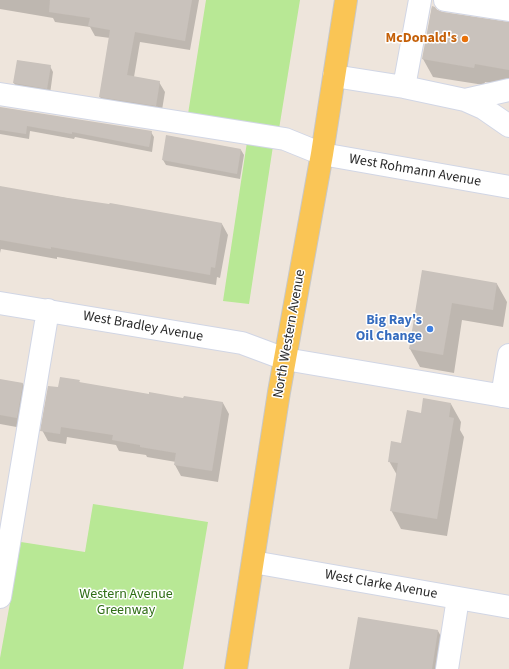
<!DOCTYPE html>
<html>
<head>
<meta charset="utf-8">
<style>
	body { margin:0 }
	canvas { display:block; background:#eee5dc }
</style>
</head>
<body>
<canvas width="509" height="669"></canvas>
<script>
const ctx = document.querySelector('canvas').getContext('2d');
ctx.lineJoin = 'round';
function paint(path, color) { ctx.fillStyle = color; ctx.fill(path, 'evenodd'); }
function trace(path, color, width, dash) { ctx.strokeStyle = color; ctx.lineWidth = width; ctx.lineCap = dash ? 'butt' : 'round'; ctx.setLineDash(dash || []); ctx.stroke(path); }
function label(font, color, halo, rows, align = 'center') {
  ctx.font = font + ' "Source Sans 3",sans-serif'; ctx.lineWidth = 3; ctx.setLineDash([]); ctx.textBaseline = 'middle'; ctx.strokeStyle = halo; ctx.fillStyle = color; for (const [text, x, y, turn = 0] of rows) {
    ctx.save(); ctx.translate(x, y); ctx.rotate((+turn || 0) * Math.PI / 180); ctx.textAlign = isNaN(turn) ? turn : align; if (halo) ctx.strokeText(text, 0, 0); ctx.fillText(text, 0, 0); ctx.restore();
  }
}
paint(new Path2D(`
	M206,0H300L279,129L188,114Z
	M247,142L273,146L249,304L223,301Z
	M93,504L208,522L183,669H0V658L21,542L85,552Z`), '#b8e895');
paint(new Path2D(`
	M0,0H199L190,50L140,42L134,77L159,82L165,92L161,116L106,107L100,97L110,38L95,36L90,27L55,22L53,18L0,9Z
	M432,7L443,13L509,23V86L485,82L484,85L433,77L423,59Z
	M18,61L50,66L53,72L50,94L17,89L14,83Z
	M0,108L151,132L154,137L152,152L75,137L74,139L30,131L29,139L0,134Z
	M167,136L241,150L244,155L240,179L166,165L163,160Z
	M0,187L222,224L228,235L220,278L217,277L216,285L57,257V259L1,249L0,253Z
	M423,271L497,284L507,302L503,327L462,320L454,373L420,367L410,349Z
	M0,380L23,384L28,393L22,428L0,424Z
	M79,381L80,383L150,395L223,403L229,414L218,482L181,476L175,465L176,462L147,457L146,455L119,451L116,445L67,437L66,444L48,441L42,430L59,388Z
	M451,404L461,422L460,430L464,437L447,536L401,529L391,510L397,475L389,461L422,414Z
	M438,631L447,647L443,669H350Z`), '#0003');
paint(new Path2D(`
	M50,0H192L185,41L135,32L127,75L160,81L156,106L99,97L110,30L88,26L90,18L49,12Z
	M432,6L435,7L437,10L443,12L509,22V70L475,64L474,68L422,59Z
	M17,60L51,65L47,89L13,83Z
	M0,107L152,131L149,147L72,132V134L27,126L26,134L0,130Z
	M166,135L241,149L237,174L162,160Z
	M0,186L68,198L109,204L110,203L222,223L215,268L211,267L210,275L51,247V249L0,240Z
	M422,270L497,283L493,310L452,303L443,355L409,349Z
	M60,377L80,380L79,382L149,394V392L183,398L184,396L223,402L212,471L174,465L176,453L140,447V445L112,440L113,435L61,427L60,434L40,431L48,386L58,387Z
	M0,379L23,383L17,418L0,415Z
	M423,398L451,403L449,417L454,418L437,519L390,511L398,463L388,462L391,441L401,443L407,410L421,413Z
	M358,617L438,630L432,669H349Z`), '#c9c2bc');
const minor = new Path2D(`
	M445,0L509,10
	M334,76L404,87L465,100L483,108L509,126
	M404,87L420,0
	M0,94L285,139L322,154L509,187
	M465,100L509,90
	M0,303L242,343L285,359L509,397
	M502,396L509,355
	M253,562L509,607
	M0,597L48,310
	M447,669L458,598`);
const major = new Path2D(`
	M236,669L279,392L322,154L346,0`);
trace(minor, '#d1d6e5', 24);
trace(major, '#c8c8c8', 24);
trace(minor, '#fff', 22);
trace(major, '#fac555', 22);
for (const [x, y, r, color] of [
	[465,39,4,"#e8710a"],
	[430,329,4,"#3f7fe0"]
]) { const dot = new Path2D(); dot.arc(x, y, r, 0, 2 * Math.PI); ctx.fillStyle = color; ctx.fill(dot); trace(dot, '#fff', 1.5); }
label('bold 14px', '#c56008', '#fff', [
	["McDonald's",457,39]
], 'right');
label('14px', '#2b2b2b', '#fff', [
	["West Rohmann Avenue",415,171,10],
	["West Bradley Avenue",143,327,10],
	["North Western Avenue",290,334,-80],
	["West Clarke Avenue",381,585,10]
]);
label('bold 14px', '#366cbe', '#fff', [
	["Big Ray's",422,321],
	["Oil Change",422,337]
], 'right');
label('14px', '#2f6e15', '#fff', [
	["Western Avenue",126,595],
	["Greenway",126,611]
]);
</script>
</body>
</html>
